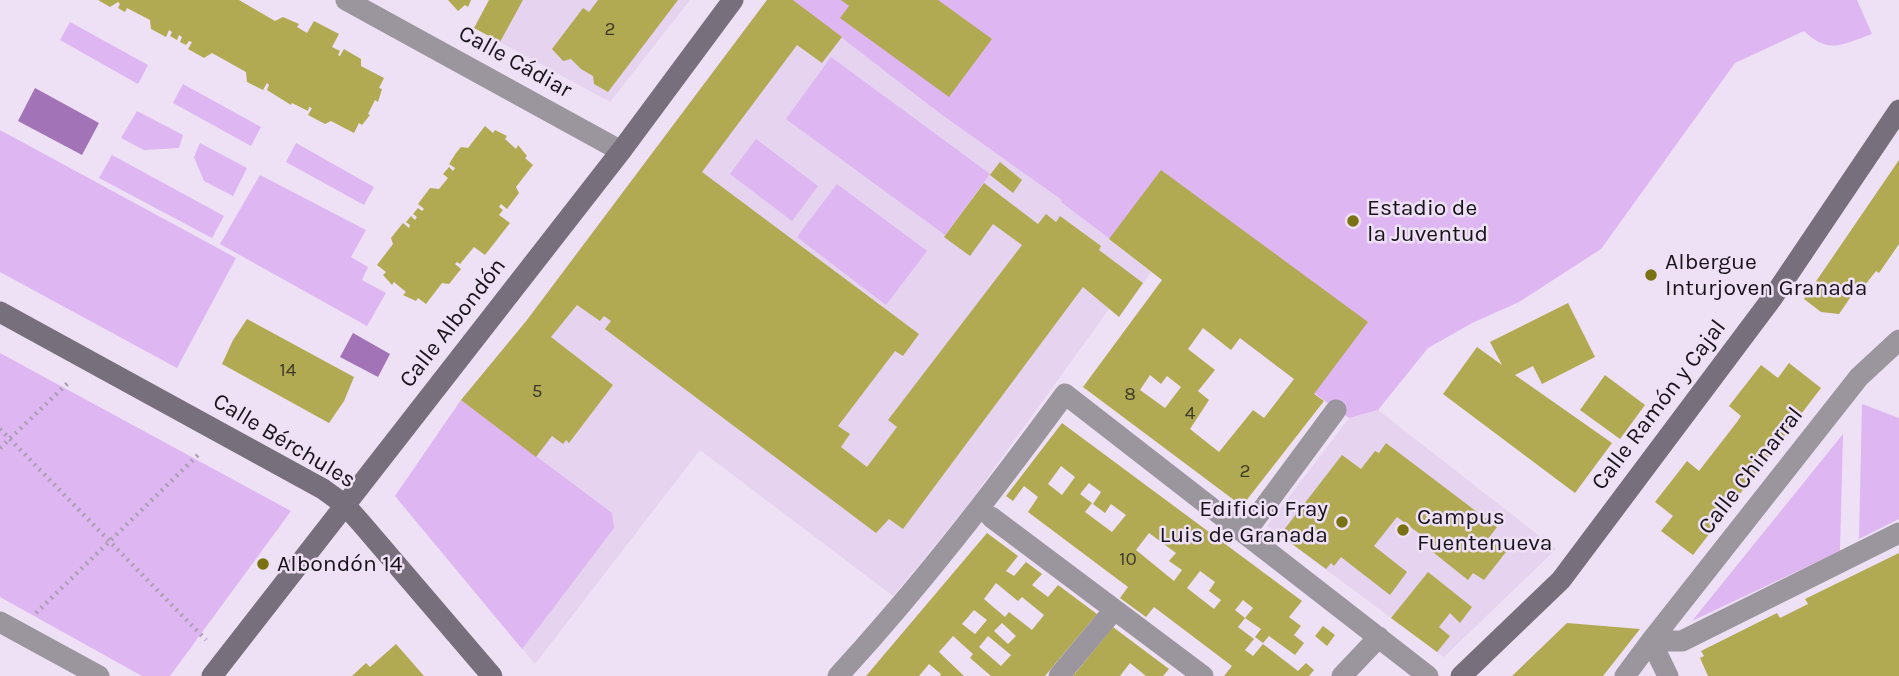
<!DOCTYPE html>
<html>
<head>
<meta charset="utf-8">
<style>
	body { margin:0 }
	canvas { display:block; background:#eee0f5 }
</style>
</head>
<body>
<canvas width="1899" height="676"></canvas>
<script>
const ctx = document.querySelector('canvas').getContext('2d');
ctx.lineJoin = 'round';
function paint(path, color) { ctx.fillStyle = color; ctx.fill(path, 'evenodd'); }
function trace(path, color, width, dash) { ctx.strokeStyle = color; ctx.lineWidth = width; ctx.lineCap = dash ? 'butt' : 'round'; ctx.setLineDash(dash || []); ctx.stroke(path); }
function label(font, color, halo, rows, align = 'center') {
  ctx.font = font + ' Karla,sans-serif'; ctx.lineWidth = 5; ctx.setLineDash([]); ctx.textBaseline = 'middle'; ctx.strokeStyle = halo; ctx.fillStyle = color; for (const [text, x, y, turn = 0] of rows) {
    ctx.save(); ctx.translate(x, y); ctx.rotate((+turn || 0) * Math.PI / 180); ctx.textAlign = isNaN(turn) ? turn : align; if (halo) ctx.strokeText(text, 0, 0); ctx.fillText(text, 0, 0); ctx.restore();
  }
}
paint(new Path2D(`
	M523,0H690L610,102L500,42Z
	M767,0L842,37L938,112L1063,200L1062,202L1151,272L1124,310L1109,309L967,506L893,596L700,450L535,664L395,496L461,400L527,320Z
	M1378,410L1556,549L1444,657L1267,526L1349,418Z`), '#e5d3ef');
paint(new Path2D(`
	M793,0H1857L1872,34C1843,44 1829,55 1804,31L1735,63L1601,249L1519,302L1472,323L1428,348L1378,410L1349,418L1294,379L1061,202L1062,200L938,112Z
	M70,22L148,65L138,84L60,40Z
	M831,57L990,174L945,235L786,119Z
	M183,84L261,127L251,146L173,103Z
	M137,111L183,135L179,148L144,150L121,138Z
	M0,130L236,258L177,368L0,272Z
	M756,139L818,186L792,221L730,174Z
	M200,143L247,168L233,196L204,181L194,157Z
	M296,143L374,187L364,205L286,162Z
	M112,155L224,216L212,238L99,178Z
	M260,175L366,230L351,257L368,267L362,280L386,293L367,326L220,244Z
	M837,184L927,251L886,305L797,237Z
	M0,353L291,511L170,676H142L0,597Z
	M461,400L612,513L614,528L522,649L395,496Z
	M1862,404L1899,418V519L1859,539Z
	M1843,434L1840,551L1692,621Z`), '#deb6f2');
paint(new Path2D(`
	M35,88L99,123L82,155L18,121Z
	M353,333L390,354L378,377L340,357Z`), '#a274b7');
paint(new Path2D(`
	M98,0H239L275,21L283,17L299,24L297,27L307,33L314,21L339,34L332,47L340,51L338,55L340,56L344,49L361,59V66L384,78L379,88L382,89L378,102L375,100L368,114L370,115L362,125L359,123L354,133L331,121L325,124L308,115L312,108L309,107L308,111L292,103L291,105L267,90L269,85L267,83L263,90L247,82L246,72L212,53L204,58L188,49L192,42L189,41L186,45L180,42L182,37L179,35L177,40L170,36L172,32L169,30L166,37L151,29L150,20L127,8L125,12L118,8L120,4L118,2L110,7Z
	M448,0H471L468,7L465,5L458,11Z
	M489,0H523L500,42L474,28Z
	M598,0H678L608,92L594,84L593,76L581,69L571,59L563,61L552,49L583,8L589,12Z
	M767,0H793L842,37L822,63L797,45L702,172L919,334L903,356L895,351L838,426L850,434L841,447L867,467L897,427L888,420L1022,245L993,224L970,256L944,237L984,183L1038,224L1046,214L1056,222L1060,216L1101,246L1099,250L1143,283L1119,317L1083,287L903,529L889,519L876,533L605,329L611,321L604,316L600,321L577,305L551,337L613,385L569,443L566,440L563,444L552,436L536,457L461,400L527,320Z
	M841,0H938L992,39L949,97L840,18L849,6Z
	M485,126L493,133L495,130L507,136L505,139L516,149L518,145L527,156L525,158L533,165L516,187L519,193L507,209L501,204L499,207L503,210L499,215L510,223L485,255L474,247L460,264L457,262L455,264L461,269L449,284L442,283L426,304L418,298L416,301L403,295L406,292L394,282L392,285L383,275L386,272L377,265L393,244L391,238L403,223L409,228L410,225L406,222L411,216L415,220L417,217L413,214L418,208L422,211L424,209L418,204L430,188L439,189L448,178L443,174L449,167L453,171L455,168L449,164L456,153L461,147L468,148Z
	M1899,160V244L1879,273L1876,271L1865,285L1861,282L1839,314L1821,312L1804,299Z
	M1000,162L1022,180L1013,193L990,175Z
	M1161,170L1368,322L1314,394L1324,401L1242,506L1083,387L1162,280L1109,239ZM1203,328L1231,350L1240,338L1294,379L1264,418L1253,410L1219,452L1190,429L1209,400L1198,391L1215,370L1188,349ZM1150,375L1161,384L1167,376L1181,387L1165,408L1140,390Z
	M1568,303L1595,357L1542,384L1533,366L1515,375L1612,443L1575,493L1443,394L1477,347L1502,365L1490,342Z
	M247,319L354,377L344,401L329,423L222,364L233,340Z
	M1789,363L1821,388L1693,555L1661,531L1673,516L1655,502L1687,461L1699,471L1737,422L1741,416L1729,406L1761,365L1778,378Z
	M1605,375L1645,405L1620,439L1580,410Z
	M1062,423L1302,601L1289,617L1301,626L1294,635L1304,643L1295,655L1269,636L1263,643L1255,637L1261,629L1245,618L1238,627L1254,639L1245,650L1253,656L1263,644L1298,671L1306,663L1314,670L1309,676H1224L1232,666L1154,607L1146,617L1120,598L1128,587L1028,512L1038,497L1024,486L1013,501L1006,496ZM1061,466L1075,477L1062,495L1048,484ZM1089,483L1101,492L1093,504L1105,513L1111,504L1126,515L1112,532L1085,512L1092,503L1080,494ZM1149,533L1176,553L1169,561L1182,570L1174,581L1136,550ZM1200,571L1215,582L1209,591L1221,600L1214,609L1187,588ZM1243,600L1253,608L1245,618L1235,610Z
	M1386,443L1497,527L1488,539L1506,552L1484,580L1473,573L1468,580L1429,549L1432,543L1397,517L1374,546L1407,572L1390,595L1341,557L1334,566L1331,563L1326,569L1280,535L1342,455L1361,469L1375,451L1379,453Z
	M987,533L1018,556L1006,571L1014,576L1026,562L1042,574L1032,585L1048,597L1058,585L1097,614L1045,676H991L970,658L973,654L953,636L939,652L964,676H940L941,674L929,664L919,676H866ZM996,583L1018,601L1022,597L1044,615L1032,630L1009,612L1005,617L984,599ZM974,610L987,620L975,634L962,624ZM1002,623L1016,636L1008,644L994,631ZM988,636L1011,655L1001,666L979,647Z
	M1899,553V676H1708L1700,658L1704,656L1701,651L1777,613L1780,618L1808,604L1805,599Z
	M1428,572L1472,607L1460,623L1450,613L1439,627L1450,636L1437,652L1391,618Z
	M1567,623L1640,629L1603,676H1512Z
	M1323,626L1335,635L1327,646L1315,636Z
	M1113,627L1169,669L1163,676H1146L1130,663L1120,676H1073Z
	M396,644L424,676H352L366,663L370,667Z`), '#b2aa52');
trace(new Path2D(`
	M0,429L206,640
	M0,448L69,382
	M36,613L200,453`), '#aa9fb0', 4.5, [2, 5]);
trace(new Path2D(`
	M346,0L621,151
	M991,517L1203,676
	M1245,533L1336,410
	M0,622L99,676
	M838,676C920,587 993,492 1065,394L1428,676
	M1059,676L1114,610
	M1342,676L1379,637
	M1625,676L1651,641L1859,377L1899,340
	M1668,676L1651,641H1682L1899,533`), '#9b969e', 21);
trace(new Path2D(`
	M0,312L323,489L345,505L361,523L492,676
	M212,676L621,151L733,0
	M1461,676L1561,580L1773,297L1899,110`), '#786f7c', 21);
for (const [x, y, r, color] of [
	[1353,221,7,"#797112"],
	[1651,275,7,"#797112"],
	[1342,522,7,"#797112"],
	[1403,530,7,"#797112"],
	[263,564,7,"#797112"]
]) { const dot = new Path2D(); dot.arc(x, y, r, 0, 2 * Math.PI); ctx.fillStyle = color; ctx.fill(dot); trace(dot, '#eee0f5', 2.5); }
label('19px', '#3e3928', null, [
	["2",610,30],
	["14",288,371],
	["5",537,392],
	["8",1130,395],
	["4",1190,414],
	["2",1245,472],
	["10",1128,560]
]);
label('23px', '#18131a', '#eee0f5', [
	["Calle Cádiar",515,62,29],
	["Calle Albondón",453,323,-52],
	["Calle Ramón y Cajal",1659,405,-53],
	["Calle Bérchules",284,441,31],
	["Calle Chinarral",1751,471,-52]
]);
label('23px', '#18131a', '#eee0f5', [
	["Estadio de",1367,208],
	["la Juventud",1367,234],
	["Albergue",1665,262],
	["Inturjoven Granada",1665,288],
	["Edificio Fray",1328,509,"right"],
	["Luis de Granada",1328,535,"right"],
	["Campus",1417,517],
	["Fuentenueva",1417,543],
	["Albondón 14",277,564]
], 'left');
</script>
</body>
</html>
